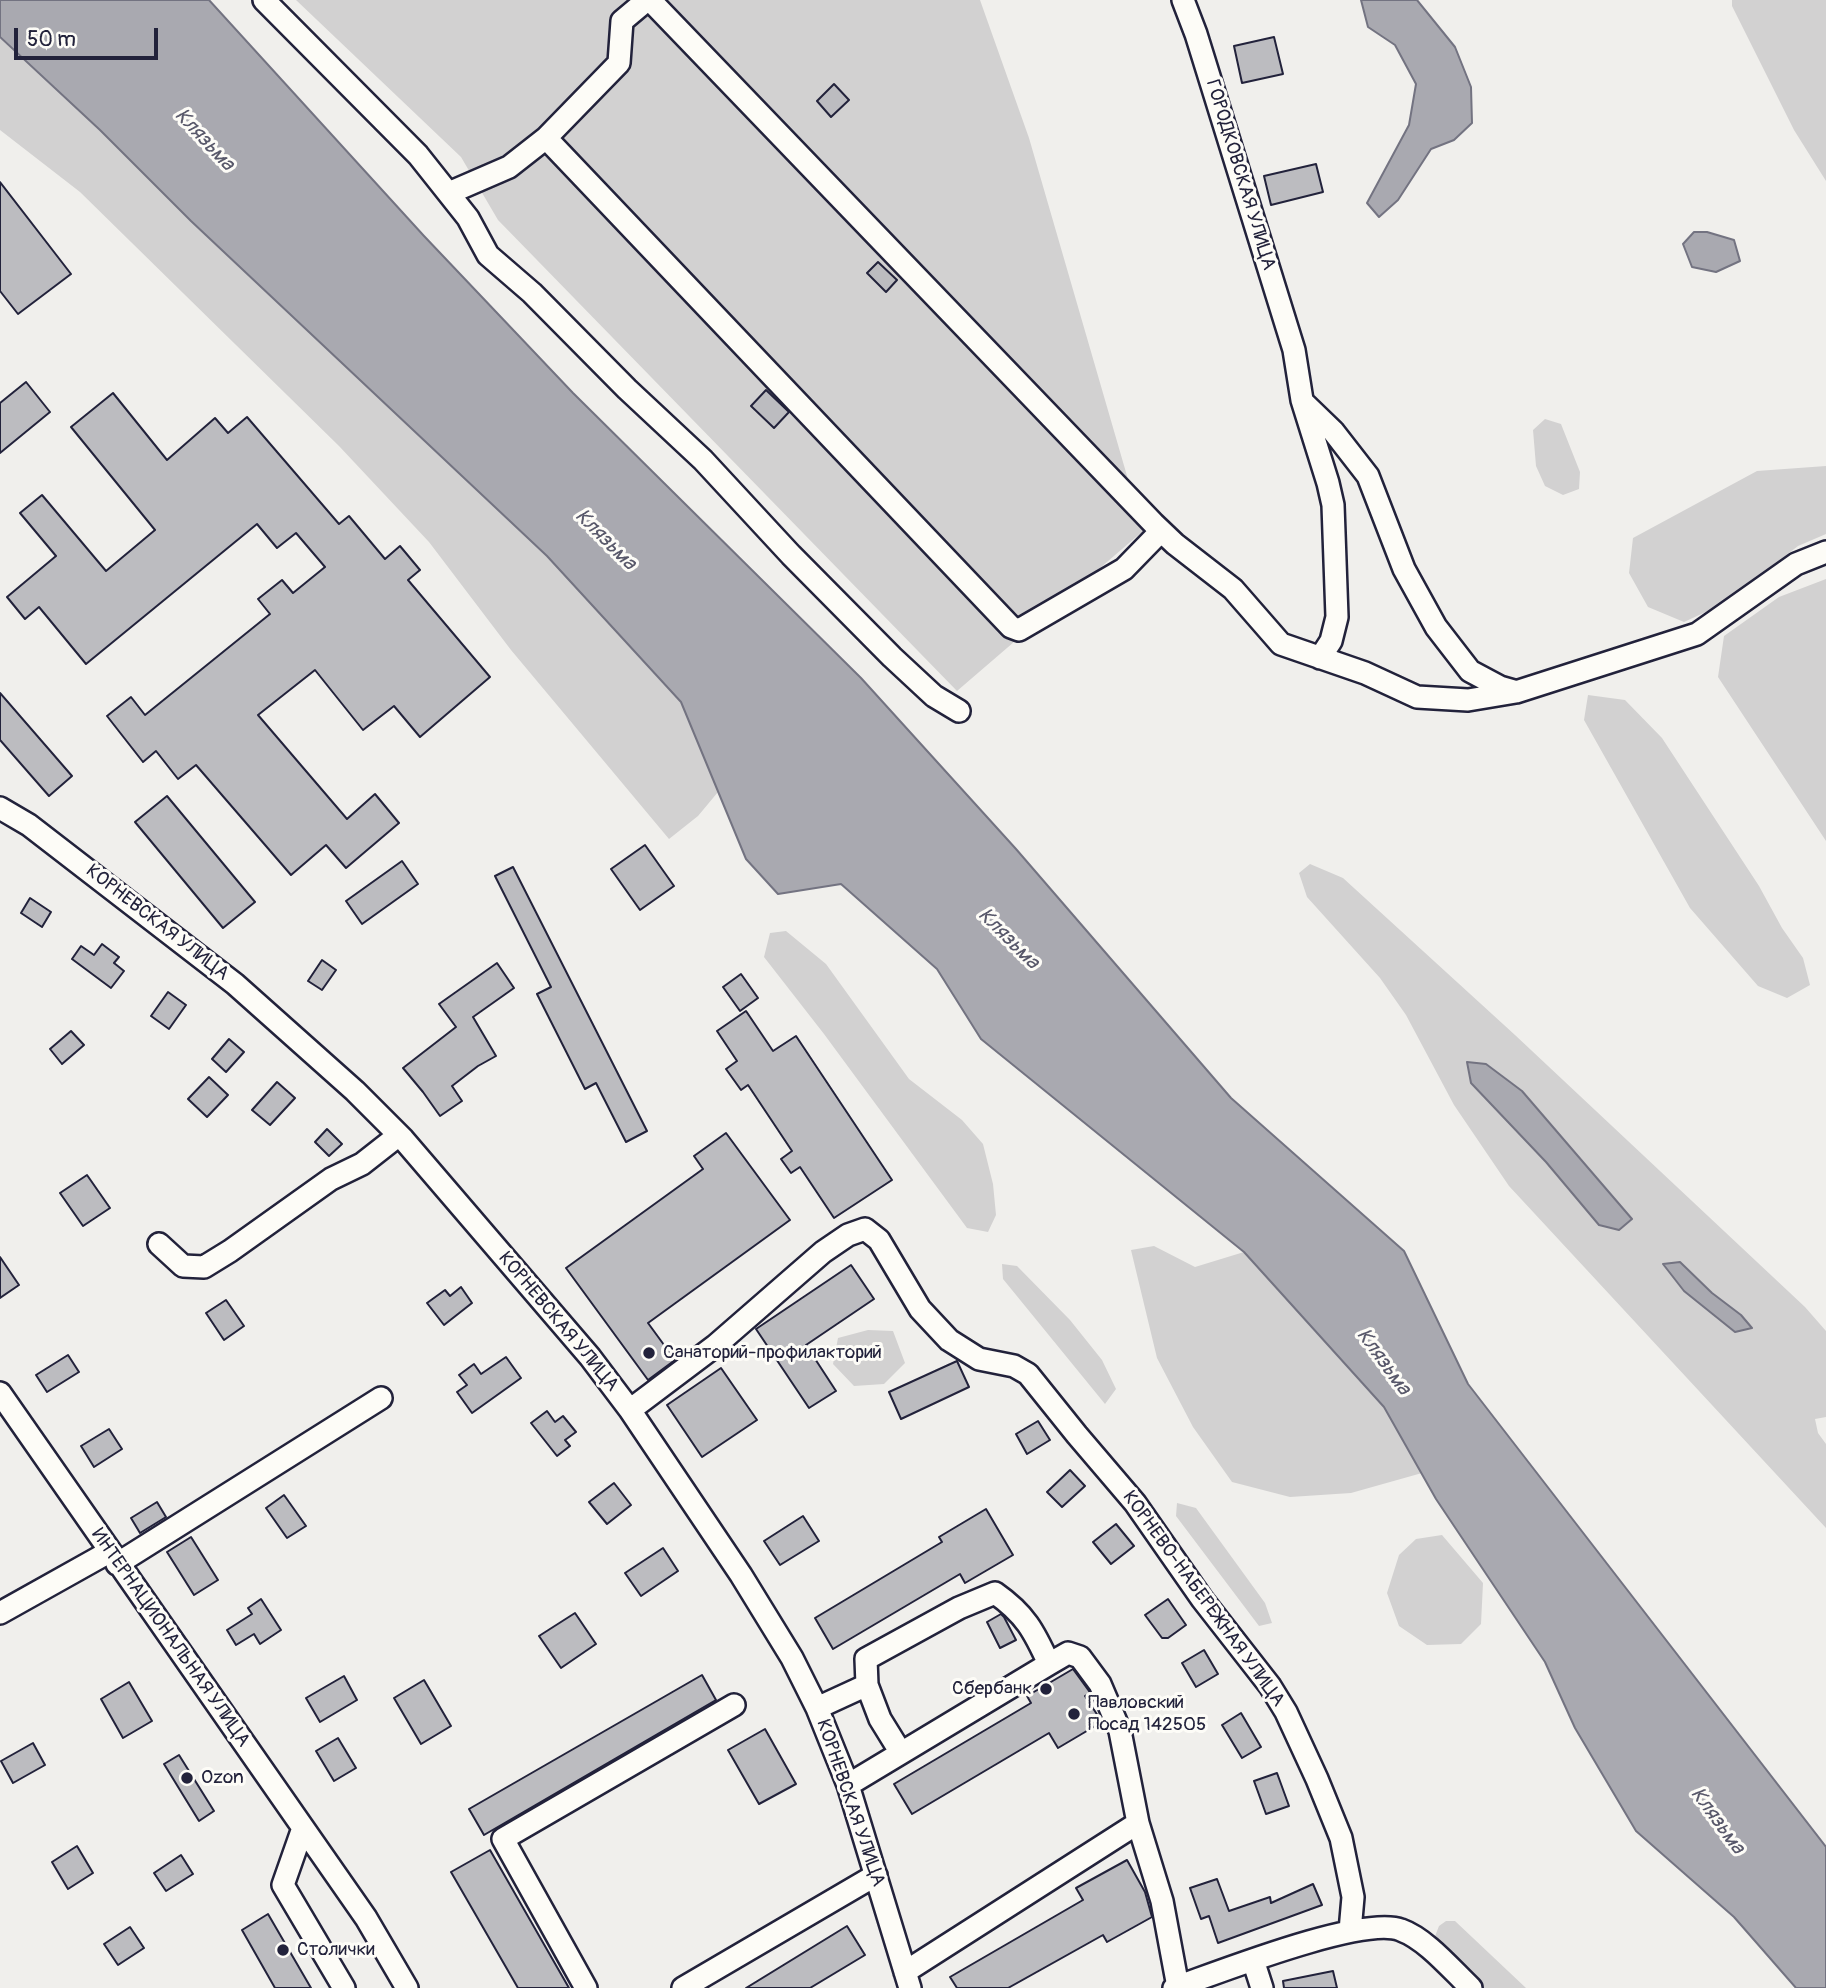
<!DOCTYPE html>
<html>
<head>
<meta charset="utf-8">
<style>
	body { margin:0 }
	#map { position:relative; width:1826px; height:1988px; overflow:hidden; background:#f0efec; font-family:Pangolin,sans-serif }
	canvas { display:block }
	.scale { position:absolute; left:14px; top:28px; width:144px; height:32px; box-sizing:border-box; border:4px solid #22223b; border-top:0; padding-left:9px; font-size:21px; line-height:24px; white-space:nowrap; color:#22223b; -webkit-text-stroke:5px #fdfcf7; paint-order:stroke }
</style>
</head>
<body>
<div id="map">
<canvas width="1826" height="1988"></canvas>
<div class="scale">50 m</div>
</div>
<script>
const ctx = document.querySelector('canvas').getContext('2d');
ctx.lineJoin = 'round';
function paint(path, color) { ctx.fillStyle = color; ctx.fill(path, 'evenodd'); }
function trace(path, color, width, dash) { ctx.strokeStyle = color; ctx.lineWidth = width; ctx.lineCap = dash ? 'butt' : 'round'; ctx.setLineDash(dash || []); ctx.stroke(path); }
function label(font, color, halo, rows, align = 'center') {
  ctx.font = font + ' Pangolin,sans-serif'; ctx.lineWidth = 6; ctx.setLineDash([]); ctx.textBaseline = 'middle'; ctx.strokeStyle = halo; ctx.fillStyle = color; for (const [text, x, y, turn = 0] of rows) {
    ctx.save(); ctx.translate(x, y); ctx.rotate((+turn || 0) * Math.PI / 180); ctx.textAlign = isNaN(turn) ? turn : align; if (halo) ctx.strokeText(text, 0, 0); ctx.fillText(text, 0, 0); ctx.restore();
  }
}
paint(new Path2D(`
	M296,0H980L1029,138L1143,531L957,691L498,220L461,157Z
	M1732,0H1826V181L1794,130L1732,6Z
	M0,37L100,130L191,221L547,556L681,703L718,792L698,816L669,839L511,650L429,542L339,446L80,192L0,130Z
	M1545,419L1561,424L1580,472L1579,489L1563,495L1545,486L1536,466L1533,430Z
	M1826,466V534L1798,546L1723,604L1684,622L1648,607L1629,573L1633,538L1757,471Z
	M1826,579V841L1718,677L1724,636L1779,597Z
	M1588,695L1625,700L1662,738L1759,886L1782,928L1803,958L1810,985L1787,998L1758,986L1690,908L1584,720Z
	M1310,864L1343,878L1515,1035L1805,1307L1826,1331V1417L1815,1419L1818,1433L1826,1444V1528L1509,1186L1454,1105L1406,1015L1380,978L1307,897L1299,873ZM1487,1064L1523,1091L1632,1220L1619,1230L1599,1225L1546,1162ZM1684,1291L1712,1293L1741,1315L1751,1329L1735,1332Z
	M786,931L826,964L909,1079L962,1120L983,1144L993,1184L996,1215L988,1232L967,1228L824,1034L764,957L770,933Z
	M1154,1246L1195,1267L1244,1252L1385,1407L1422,1473L1351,1493L1290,1497L1232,1482L1193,1427L1157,1358L1131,1250Z
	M1002,1264L1017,1266L1070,1320L1102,1360L1116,1389L1105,1404L1003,1279Z
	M868,1330L893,1331L905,1363L884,1384L854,1386L833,1364L838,1338Z
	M1177,1503L1196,1508L1265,1603L1272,1623L1259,1626L1176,1516Z
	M1442,1535L1483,1583L1481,1624L1461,1644L1427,1645L1399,1626L1387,1593L1399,1555L1416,1539Z
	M1446,1921H1455L1526,1988H1484L1434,1939L1439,1926Z`), '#d2d1d1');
const water = new Path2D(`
	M0,0H209L424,236L573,393L861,678L1016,849L1231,1098L1404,1251L1468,1384L1826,1847V1988H1796L1734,1917L1636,1831L1575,1728L1545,1662L1436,1499L1384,1407L1244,1252L981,1039L937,969L841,884L778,894L746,859L681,702L547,556L191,221L100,130L0,37Z
	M1361,0H1417L1455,47L1471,87L1472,123L1454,140L1431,149L1398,200L1379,217L1367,203L1409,125L1416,84L1395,45L1368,27Z
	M1694,232H1707L1734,240L1740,261L1716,272L1692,267L1683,244Z
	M1467,1062L1486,1064L1522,1091L1632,1219L1619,1230L1599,1225L1546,1162L1471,1083Z
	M1680,1262L1712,1293L1741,1315L1752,1328L1735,1332L1684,1291L1663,1264Z`);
paint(water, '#a9a9b0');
trace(water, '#737381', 2);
const building = new Path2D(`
	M1274,37L1283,74L1242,83L1234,46Z
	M834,84L849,100L831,117L817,101Z
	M1316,164L1323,192L1271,205L1264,176Z
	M0,182L71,274L18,314L0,291Z
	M878,262L897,280L886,292L867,273Z
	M26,382L50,412L0,453V403Z
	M766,390L789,412L774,428L751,406Z
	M113,393L167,460L215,418L228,433L247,417L339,524L349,516L385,559L400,546L420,570L408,580L490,677L420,737L394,706L363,730L315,670L258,715L347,819L375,794L399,823L346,868L326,845L291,875L196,765L178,779L156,751L143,762L107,716L131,697L145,715L270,614L258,599L282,580L293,593L325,567L296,533L277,548L257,524L86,664L39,607L25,619L7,597L56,556L20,513L42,495L106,571L155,530L71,427Z
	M0,693L72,776L49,796L0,740Z
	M167,796L255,902L223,928L135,822Z
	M645,845L674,886L640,910L611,869Z
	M402,861L418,884L362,924L346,901Z
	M513,867L647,1131L626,1142L596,1083L585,1089L537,994L551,987L495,876Z
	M30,898L51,912L42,927L21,913Z
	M102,944L119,957L114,963L124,971L111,988L72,959L81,946L94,955Z
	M322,960L336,970L322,990L308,981Z
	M497,963L514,988L473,1017L496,1056L478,1066L452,1086L462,1101L440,1116L423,1092L403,1068L456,1027L439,1004Z
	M741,974L758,998L740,1011L723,987Z
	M168,992L186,1005L169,1029L151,1016Z
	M746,1011L773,1051L796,1036L892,1180L834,1218L800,1167L791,1173L781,1159L792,1151L748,1085L741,1090L726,1069L737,1061L717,1031Z
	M71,1031L84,1045L62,1064L50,1049Z
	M229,1039L244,1052L226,1072L212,1059Z
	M209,1077L228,1095L207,1117L188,1099Z
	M277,1082L295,1098L270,1125L252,1110Z
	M327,1129L342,1144L329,1156L315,1142Z
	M726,1133L790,1220L648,1323L675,1360L648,1380L566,1268L703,1169L694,1156Z
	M87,1175L110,1208L83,1226L60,1193Z
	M0,1257L19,1285L0,1298Z
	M851,1265L874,1299L806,1345L836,1391L809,1408L756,1329Z
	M461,1287L472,1303L444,1325L427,1303L445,1290L450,1296Z
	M226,1300L244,1326L224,1340L206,1313Z
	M68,1355L79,1372L47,1392L36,1375Z
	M506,1357L521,1378L472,1413L457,1392L467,1385L459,1375L474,1364L481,1374Z
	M957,1361L969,1387L901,1419L889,1392Z
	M721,1368L757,1420L702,1457L667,1405Z
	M547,1411L555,1422L563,1416L576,1432L565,1440L570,1446L557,1456L531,1423Z
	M1038,1421L1050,1440L1027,1454L1016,1434Z
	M109,1429L122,1449L94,1467L81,1446Z
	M1070,1470L1085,1486L1062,1507L1047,1492Z
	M614,1483L631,1505L607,1524L589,1502Z
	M284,1495L306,1526L287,1538L266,1508Z
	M157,1502L166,1517L140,1533L131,1518Z
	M986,1509L1013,1555L965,1583L960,1574L833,1649L815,1618L942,1542L939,1537Z
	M803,1516L819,1541L780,1565L764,1541Z
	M1116,1524L1134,1546L1111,1564L1093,1542Z
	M191,1537L218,1580L194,1595L167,1552Z
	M663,1548L678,1571L641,1596L625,1573Z
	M261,1599L281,1630L260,1644L254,1634L236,1645L227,1630L252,1614L248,1608Z
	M1168,1599L1186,1625L1168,1638H1162L1145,1615Z
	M575,1613L596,1644L561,1668L539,1636Z
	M1001,1614L1004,1617L1016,1640L1000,1648L987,1622Z
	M1204,1650L1218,1674L1196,1687L1182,1663Z
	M1073,1669L1089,1691L1090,1693L1085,1696L1102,1722L1058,1748L1049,1733L912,1814L894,1784L1031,1703L1027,1696Z
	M702,1675L716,1700L484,1835L469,1809Z
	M344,1676L357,1700L320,1722L306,1698Z
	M424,1680L451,1726L421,1744L394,1698Z
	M129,1682L152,1721L123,1738L101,1699Z
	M1241,1713L1261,1747L1242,1758L1222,1725Z
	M765,1729L796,1784L759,1804L728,1750Z
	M338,1738L356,1768L334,1781L316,1751Z
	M33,1743L45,1765L13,1783L1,1761Z
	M179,1755L214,1811L199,1821L164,1764Z
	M1277,1773L1289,1806L1266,1814L1254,1781Z
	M77,1846L93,1873L68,1889L52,1862Z
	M490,1850L569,1988H518L451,1872Z
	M181,1855L193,1874L166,1891L154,1873Z
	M1127,1860L1145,1892L1152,1917L1107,1942L1103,1935L1008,1988H957L950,1977L1083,1900L1076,1888Z
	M1217,1879L1229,1911L1270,1897L1271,1903L1313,1884L1322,1905L1218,1943L1209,1916L1201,1919L1190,1888Z
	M268,1914L311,1988H275L242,1930Z
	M847,1926L865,1955L810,1988H746Z
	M130,1927L144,1948L118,1965L104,1944Z
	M1333,1971L1337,1988H1284L1283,1981Z`);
paint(building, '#bcbcc0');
trace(building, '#22223b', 2);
const minor = new Path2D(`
	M264,0L418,155L468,218L488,255L532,293L627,389L703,460L791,555L892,657L934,696L959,711
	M650,0L1154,524L1175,544L1233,589L1281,644L1365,673L1417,697L1468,700L1516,692L1697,634L1796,564L1826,552
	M1183,0L1196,34L1294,350L1302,400L1328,483L1333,505L1337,617L1331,641L1320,658
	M546,138L1011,627L1019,630L1124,569L1161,531
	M449,193L509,167L546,138L619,63L622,21L647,0
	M1305,404L1333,431L1368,476L1404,569L1436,627L1470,671L1500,687L1514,691
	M0,808L29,825L235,984L355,1091L403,1139L590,1357L630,1410L741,1575L792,1658L817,1708L848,1785L910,1988
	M159,1244L183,1266L204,1267L230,1251L331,1179L362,1164L399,1135
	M0,1393L366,1918L407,1988
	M630,1410L715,1346L823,1252L848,1235L865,1229L879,1240L920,1309L949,1340L979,1359L1014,1366L1028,1374L1077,1435L1135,1503L1202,1599L1270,1686L1286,1712L1317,1779L1341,1838L1353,1897L1350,1931
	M117,1564L381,1398
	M0,1613L109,1552
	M817,1708L867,1685
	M901,1753L880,1719L867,1685L866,1659L959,1608L995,1593C1025,1614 1034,1631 1049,1664
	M848,1785L1049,1664L1068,1653L1080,1657L1100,1684L1120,1731L1138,1823L1162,1901L1178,1987
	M303,1828L283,1885L344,1988
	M1253,1960L1262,1988
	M905,1972L1138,1823
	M586,1988L503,1839L734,1705
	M683,1988L876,1875
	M1174,1988C1217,1973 1363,1915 1401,1930C1426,1939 1451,1969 1471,1988`);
trace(minor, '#22223b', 26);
trace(minor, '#fdfcf7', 21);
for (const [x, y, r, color] of [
	[649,1353,7,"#22223b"],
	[1046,1689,7,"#22223b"],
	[1074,1714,7,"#22223b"],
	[187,1778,7,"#22223b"],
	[283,1950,7,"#22223b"]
]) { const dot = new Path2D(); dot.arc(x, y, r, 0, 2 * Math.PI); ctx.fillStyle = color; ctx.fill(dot); trace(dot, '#fdfcf7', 2.5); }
label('19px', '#22223b', '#fdfcf7', [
	["ГОРОДКОВСКАЯ УЛИЦА",1240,175,73],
	["КОРНЕВСКАЯ УЛИЦА",157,923,38],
	["КОРНЕВСКАЯ УЛИЦА",558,1322,50],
	["КОРНЕВО-НАБЕРЕЖНАЯ УЛИЦА",1203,1599,54],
	["ИНТЕРНАЦИОНАЛЬНАЯ УЛИЦА",170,1638,55],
	["КОРНЕВСКАЯ УЛИЦА",850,1803,71]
]);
label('19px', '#22223b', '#fdfcf7', [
	["Санаторий-профилакторий",663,1353],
	["Сбербанк",1032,1689,"right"],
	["Павловский",1088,1703],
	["Посад 142505",1088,1725],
	["Ozon",201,1778],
	["Столички",297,1950]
], 'left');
label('italic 21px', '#58586a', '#fdfcf7', [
	["Клязьма",204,140,47],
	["Клязьма",605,540,45],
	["Клязьма",1008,939,45],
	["Клязьма",1383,1362,54],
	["Клязьма",1717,1821,54]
]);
</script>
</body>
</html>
